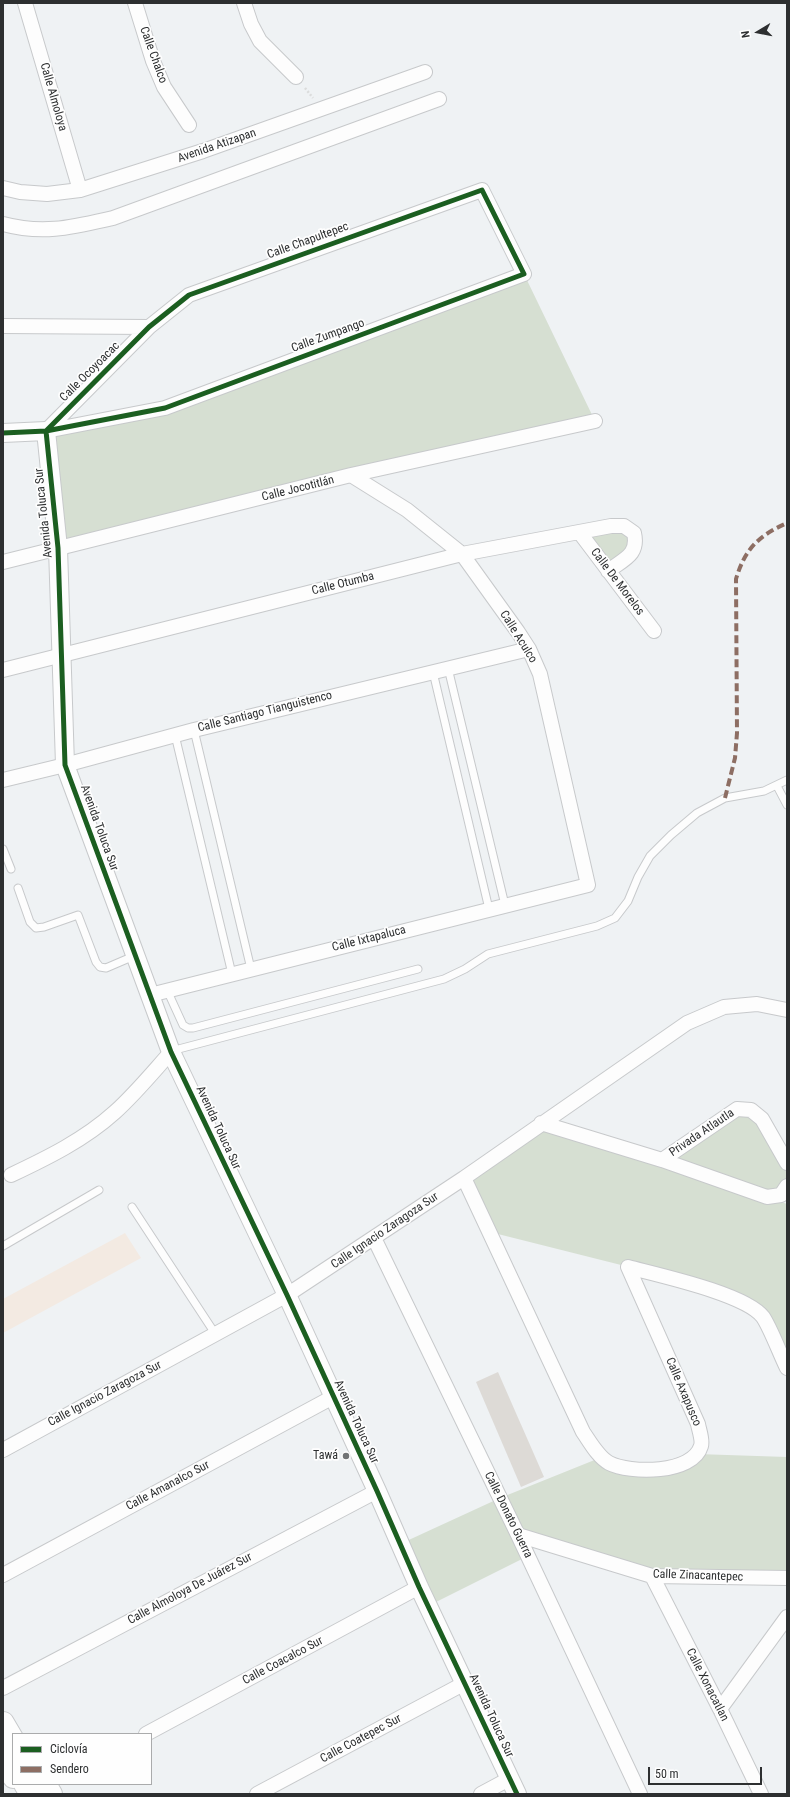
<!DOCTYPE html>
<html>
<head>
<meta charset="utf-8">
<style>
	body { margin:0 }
	#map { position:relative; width:790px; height:1797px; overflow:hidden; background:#eff2f4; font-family:"Roboto Condensed",sans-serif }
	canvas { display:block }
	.frame { position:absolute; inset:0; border:4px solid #2d2f30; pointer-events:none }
	.legend { position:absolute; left:12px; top:1733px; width:140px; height:52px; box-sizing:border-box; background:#fefefe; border:1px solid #aaabac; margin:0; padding:5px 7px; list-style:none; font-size:12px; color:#2d2f30 }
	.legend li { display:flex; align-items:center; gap:8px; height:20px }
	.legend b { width:20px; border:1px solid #aaabac }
	.north { position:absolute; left:738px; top:12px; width:40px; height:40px; -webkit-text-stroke:3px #fefefe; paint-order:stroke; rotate:260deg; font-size:11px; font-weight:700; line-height:16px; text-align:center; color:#2d2f30 }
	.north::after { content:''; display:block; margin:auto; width:14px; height:18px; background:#2d2f30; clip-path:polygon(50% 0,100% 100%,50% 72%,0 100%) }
	.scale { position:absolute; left:648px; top:1767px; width:114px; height:18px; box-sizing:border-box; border:2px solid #2d2f30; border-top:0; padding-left:5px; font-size:12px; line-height:14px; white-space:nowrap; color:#2d2f30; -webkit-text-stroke:3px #fefefe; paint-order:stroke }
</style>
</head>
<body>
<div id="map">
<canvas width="790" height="1797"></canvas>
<div class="frame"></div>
<ul class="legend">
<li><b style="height:5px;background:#1b5e20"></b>Ciclovía</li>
<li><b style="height:5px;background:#8d6e63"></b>Sendero</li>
</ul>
<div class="north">N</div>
<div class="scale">50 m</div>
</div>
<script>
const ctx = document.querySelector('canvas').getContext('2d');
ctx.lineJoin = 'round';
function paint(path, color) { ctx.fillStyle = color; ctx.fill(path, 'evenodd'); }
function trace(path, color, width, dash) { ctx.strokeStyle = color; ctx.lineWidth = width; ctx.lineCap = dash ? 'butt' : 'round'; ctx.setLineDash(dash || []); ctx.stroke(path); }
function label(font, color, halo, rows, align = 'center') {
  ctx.font = font + ' "Roboto Condensed",sans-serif'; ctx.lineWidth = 3.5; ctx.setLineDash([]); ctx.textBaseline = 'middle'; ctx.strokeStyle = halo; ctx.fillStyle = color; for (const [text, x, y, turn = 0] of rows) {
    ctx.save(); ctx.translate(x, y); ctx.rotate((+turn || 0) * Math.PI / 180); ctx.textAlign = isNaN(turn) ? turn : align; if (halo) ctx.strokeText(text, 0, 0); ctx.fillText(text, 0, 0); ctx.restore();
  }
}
paint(new Path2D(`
	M125,1233L141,1258L3,1333V1299Z`), '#f3eae2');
paint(new Path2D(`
	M524,274L595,421L58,548L46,431L165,408Z
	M624,526L636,543L608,571L580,533Z
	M751,1110L787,1163V1186L768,1197L787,1204V1368L749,1305L629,1267L490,1232L464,1178L541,1123L662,1160L724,1116Z
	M697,1454L787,1457V1578L652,1576L518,1535L528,1556L428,1606L400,1544L500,1498L602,1457L644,1470Z`), '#d6dfd2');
paint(new Path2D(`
	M498,1372L544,1477L521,1487L476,1382Z`), '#dddad6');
const service = new Path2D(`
	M448,668L505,905
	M433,672L489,909
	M194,730L251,969
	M175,735L232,974
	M777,786L787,805
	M3,849L11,869
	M18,888L30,922L36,928L44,927L78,915L96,962L100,967L106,968L134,956
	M167,990L183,1025L188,1028H193L418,969
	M171,1051L444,979L465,969L488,954L597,926L615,918L628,901L638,877L650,856L671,835L697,813L725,798L764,791L787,780
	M132,1207L216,1335
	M3,1246L99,1190`);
const minor = new Path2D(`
	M25,3L80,190
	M135,3L153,61L164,87L189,125
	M244,3L251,24L260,41L296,77
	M3,188L20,192L47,194L80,190L203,151L425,72
	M482,190L524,274L165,408L46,431L149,327L189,295Z
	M3,224C44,235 73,227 113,218L439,99
	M3,326L149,327
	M580,533L654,631
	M3,562L351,475L595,421
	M3,670L462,554L611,526H624L634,533C639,555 624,559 608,571
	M3,780L65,765L194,730L529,649
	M150,995L588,885L540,674L529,649L518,632L462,554L407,510L351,475
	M541,1123L662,1160L767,1197L781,1195L787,1186
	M662,1160L737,1109L751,1110L762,1119L787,1163
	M11,1175C47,1158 84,1140 115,1112C135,1094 153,1072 171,1052
	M464,1178L583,1432C590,1442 598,1457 609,1463C630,1474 693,1474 701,1446C703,1440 699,1430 698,1424L628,1267C658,1275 746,1294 763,1317C771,1329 780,1354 787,1368
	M374,1238L518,1535L640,1794
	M3,1450L287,1295L464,1178L687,1023L724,1007L757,1004L787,1010
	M518,1535L652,1576L787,1578
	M3,1575L333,1397
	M652,1576L720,1709L761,1794
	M3,1688L377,1491
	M720,1709L787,1617
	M146,1734L419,1587
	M257,1794L465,1683
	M481,1794L509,1779`);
const tertiary = new Path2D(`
	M3,433L46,431L58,548L65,765L171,1052L287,1295L377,1491L419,1587L517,1794`);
const secondary = new Path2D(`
	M3,1760L13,1778
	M46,1784L52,1794`);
const primary = new Path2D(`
	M3,1723L13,1740
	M3,1746L13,1763
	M25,1784L31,1794`);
trace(service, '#c7c9cb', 9);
trace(minor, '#c7c9cb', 16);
trace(tertiary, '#c7c9cb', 20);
trace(secondary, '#c7c9cb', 22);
trace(primary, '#c7c9cb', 24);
trace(new Path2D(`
	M305,88L313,98`), '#dbdcdc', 2.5, [2, 2]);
trace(service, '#fdfdfd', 7);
trace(minor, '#fdfdfd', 14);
trace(tertiary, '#fdfdfd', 18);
trace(secondary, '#fdfdfd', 20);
trace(primary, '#fdfdfd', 22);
trace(new Path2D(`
	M725,798L735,758L737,733L736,579C745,549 758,536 787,523`), '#8d6e63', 4, [8, 4]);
trace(new Path2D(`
	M46,431L58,548L65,765L171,1052L287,1295L377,1491L419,1587L517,1794
	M3,433L46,431L165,408L524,274L482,190L189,295L149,327L46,431`), '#1b5e20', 5);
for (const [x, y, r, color] of [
	[346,1456,4,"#717375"]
]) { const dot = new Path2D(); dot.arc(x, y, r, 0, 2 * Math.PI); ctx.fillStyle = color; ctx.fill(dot); trace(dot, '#fefefe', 1.5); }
label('12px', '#2d2f30', '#fefefe', [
	["Calle Chalco",153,55,70],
	["Calle Almoloya",53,97,74],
	["Avenida Atizapan",217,146,-19],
	["Calle Chapultepec",308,241,-20],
	["Calle Zumpango",328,336,-20],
	["Calle Ocoyoacac",90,372,-45],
	["Calle Jocotitlán",298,489,-14],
	["Avenida Toluca Sur",44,513,-96],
	["Calle De Morelos",617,582,53],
	["Calle Otumba",343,584,-14],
	["Calle Aculco",518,637,58],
	["Calle Santiago Tianguistenco",265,712,-14],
	["Avenida Toluca Sur",99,828,70],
	["Calle Ixtapaluca",369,939,-14],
	["Avenida Toluca Sur",218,1128,65],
	["Privada Atlautla",702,1133,-34],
	["Calle Ignacio Zaragoza Sur",385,1231,-34],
	["Calle Axapusco",683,1392,67],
	["Calle Ignacio Zaragoza Sur",105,1394,-28],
	["Avenida Toluca Sur",356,1422,65],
	["Calle Amanalco Sur",168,1486,-28],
	["Calle Donato Guerra",508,1515,64],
	["Calle Zinacantepec",698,1576,2],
	["Calle Almoloya De Juárez Sur",190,1589,-28],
	["Calle Coacalco Sur",283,1661,-28],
	["Calle Xonacatlan",707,1685,63],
	["Avenida Toluca Sur",491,1716,65],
	["Calle Coatepec Sur",361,1739,-28]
]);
label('12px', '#2d2f30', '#fefefe', [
	["Tawá",338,1456]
], 'right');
</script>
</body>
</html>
